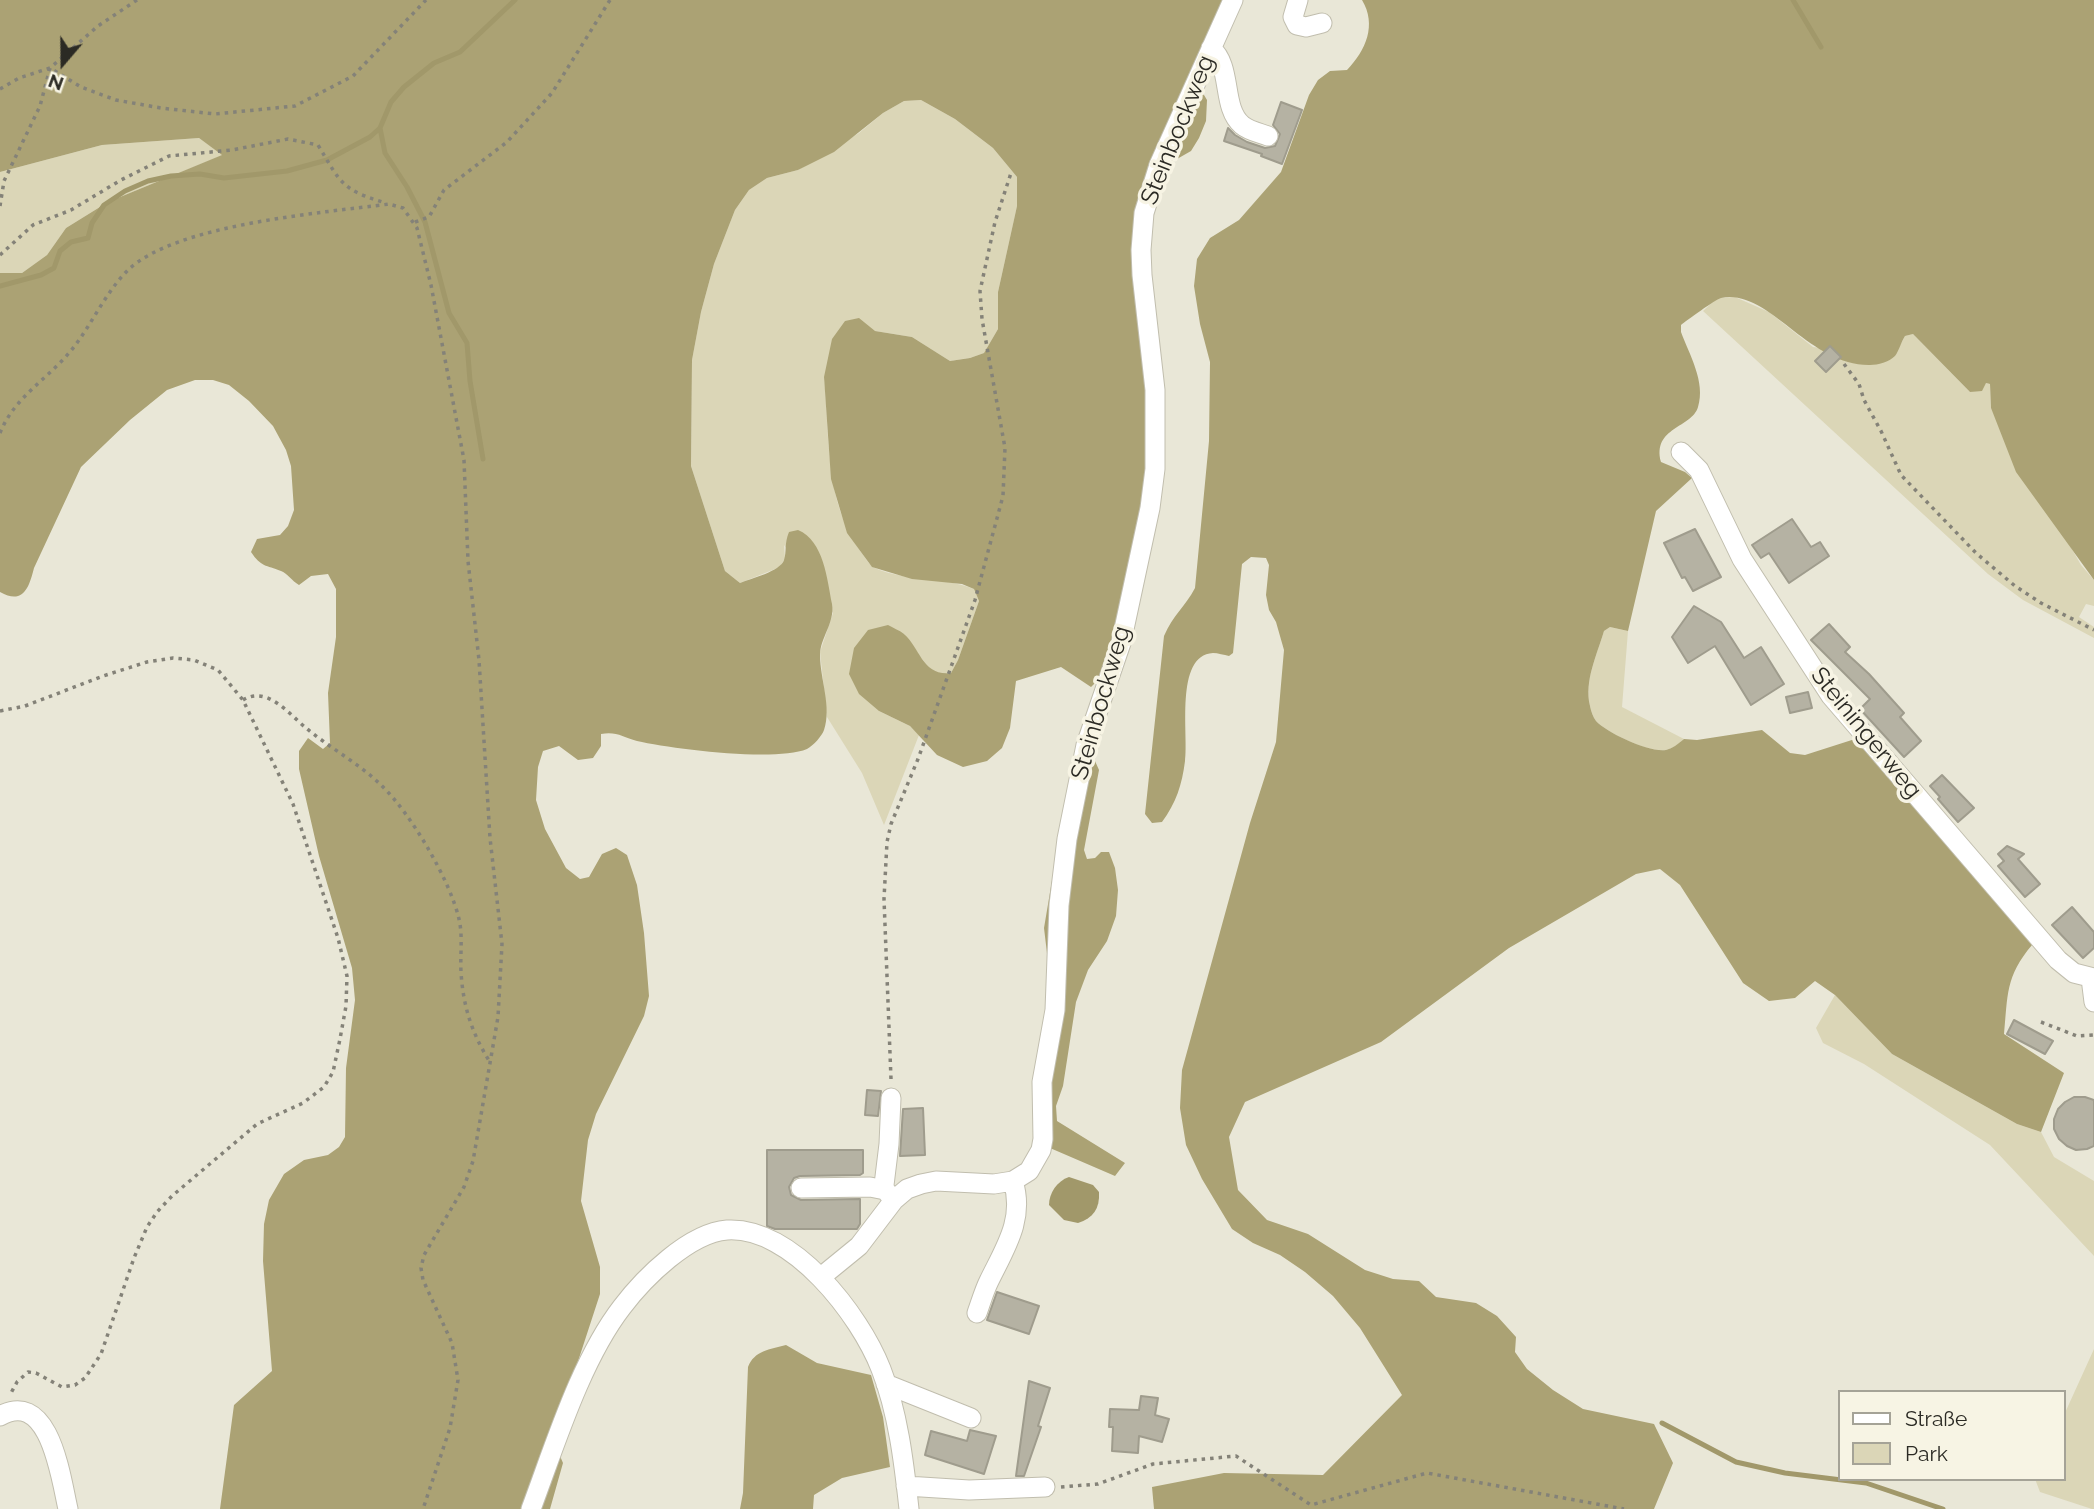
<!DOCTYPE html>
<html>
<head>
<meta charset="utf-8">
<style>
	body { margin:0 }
	#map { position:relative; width:2094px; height:1509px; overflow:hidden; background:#e9e7d7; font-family:Raleway,sans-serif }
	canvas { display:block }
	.legend { position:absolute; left:1838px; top:1390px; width:228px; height:91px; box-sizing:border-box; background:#f7f4e4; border:2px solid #a5a397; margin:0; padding:9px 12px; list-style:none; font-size:21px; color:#2b2a24 }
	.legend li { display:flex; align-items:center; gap:14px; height:35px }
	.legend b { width:35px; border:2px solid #a5a397 }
	.north { position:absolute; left:28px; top:28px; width:70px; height:70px; -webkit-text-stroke:5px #f7f4e4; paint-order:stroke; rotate:200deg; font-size:19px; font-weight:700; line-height:28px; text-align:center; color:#2b2a24 }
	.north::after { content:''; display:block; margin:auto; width:24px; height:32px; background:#2b2a24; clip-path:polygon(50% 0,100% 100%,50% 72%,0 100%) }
</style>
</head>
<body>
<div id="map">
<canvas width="2094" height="1509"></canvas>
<ul class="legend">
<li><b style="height:9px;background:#fff"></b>Straße</li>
<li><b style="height:19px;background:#dbd6b7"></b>Park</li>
</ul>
<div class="north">N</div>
</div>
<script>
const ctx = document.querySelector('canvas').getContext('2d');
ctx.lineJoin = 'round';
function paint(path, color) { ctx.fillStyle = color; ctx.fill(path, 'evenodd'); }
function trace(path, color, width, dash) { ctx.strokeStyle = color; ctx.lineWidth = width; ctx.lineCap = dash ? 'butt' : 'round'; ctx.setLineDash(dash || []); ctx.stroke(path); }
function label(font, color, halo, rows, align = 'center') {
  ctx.font = font + ' Raleway,sans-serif'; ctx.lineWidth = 7; ctx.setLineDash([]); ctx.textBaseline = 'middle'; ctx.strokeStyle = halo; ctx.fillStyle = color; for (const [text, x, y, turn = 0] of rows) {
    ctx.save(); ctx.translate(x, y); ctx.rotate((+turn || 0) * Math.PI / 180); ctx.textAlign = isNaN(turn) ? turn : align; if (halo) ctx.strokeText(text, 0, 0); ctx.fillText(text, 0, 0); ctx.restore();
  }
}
paint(new Path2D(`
	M921,100L955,119L993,148L1017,177V206L998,292V329L984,353L970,358L950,361L912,337L875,331L824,377C830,437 824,501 861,552C865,557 869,565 875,568C907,582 942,576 974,589L979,601L958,660L951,673L939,674L928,667L904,634L879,711L910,726L919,735L884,825L862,773L827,717L820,652L833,613L784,545L785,558L780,567L740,583L725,571L691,466L692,360L701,312L714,264L735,210L749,190L767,178L798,170L859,133L883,113L904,101Z
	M199,138L223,155L108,202L66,228L47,255L22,273H0V172L102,145Z
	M1735,297L1769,312L1813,347L1894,357L1905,336L1913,334L1970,392L1986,383L1990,384L1991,408L2081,565L2094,580V606L2086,604L2079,617L2094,627V638L2023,600L1988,574L1703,311L1717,298Z
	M1610,627L1628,631L1622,707L1684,739C1679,744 1673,748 1666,750C1649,753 1607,733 1596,721C1593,717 1591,711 1590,706C1584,681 1597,655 1604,631Z
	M1835,995L1892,1054L2017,1124L2041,1132L2054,1157L2094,1181V1256L1990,1145L1864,1064L1823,1043L1816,1028Z
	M2094,1349V1509H2092L2040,1492L2035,1479H2064V1415Z`), '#dbd6b7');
paint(new Path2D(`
	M0,0H1226L1192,75L1207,100L1206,121L1199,138L1191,151L1177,159L1153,157L1142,189L1133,224V265L1150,433L1146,490L1105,673L1091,687L1061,667L1016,681L1010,728L1002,748L987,761L963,767L937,755L910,726L879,711L859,694L849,674L854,648L868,630L888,625C893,628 899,630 904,634C921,649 922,676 951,673L958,660L979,601L974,589L962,584L912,579L872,567L847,533L831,479L824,377L832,339L845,321L859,318L875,331L912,337L950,361L970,358L984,353L998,329V292L1017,206V177L993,148L955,119L921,100L904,101L883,113L834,152L798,170L767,178L749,190L735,210L714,264L701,312L692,360L691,466L725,571L740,583C750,579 781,571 784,560C787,551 784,544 789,532L798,530C824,541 827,579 832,604C835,623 820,638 820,655C820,679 832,707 824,730C822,736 813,746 807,749C775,762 672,749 637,741C623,737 616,731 601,734V746L593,758L578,760L559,746L543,751L538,767L536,800L545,829L566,868L580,879L589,877L602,854L616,848L627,855L637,885L644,933L649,996L644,1016L596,1114L588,1140L581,1201L600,1267V1294L550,1447L560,1456L563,1463L550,1509H220L234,1405L272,1371L263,1261L264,1224L269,1200L284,1174L304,1160L328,1155L339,1147L345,1137L346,1068L355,1000L352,968L319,856L299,769V751L308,738L323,749L330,743L328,693L336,637V589L328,574L311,576L299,585C292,581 287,573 281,571C266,565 261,567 251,552L257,539L280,535L288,526L294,510L291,466L286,450L273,426L249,401L229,385L213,380H195L167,390L130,420L81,467L34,568C29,588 23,605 0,592V273H22L47,255L66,228L108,202L222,155L199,138L102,145L0,172Z
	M1362,0H2094V580L2016,472L1991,408L1990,384L1986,383L1982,391L1970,392L1913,334L1905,336C1901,342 1899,351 1895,356C1889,362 1878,365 1870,365C1808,366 1769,288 1721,298C1716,299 1686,321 1681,325V332C1689,354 1706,382 1698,407C1692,428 1652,427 1661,462L1685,472L1692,478L1656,511L1628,631L1610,627L1604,631C1597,655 1584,681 1590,706C1591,711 1593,717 1596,721C1607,733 1650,753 1666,750C1673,748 1678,744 1684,739L1697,740L1762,730L1790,753L1805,755L1855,739L2032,945C2005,977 2008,995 2004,1034L2064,1073L2041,1132L2017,1124L1892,1054L1835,995L1815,981L1795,998L1769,1001L1743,983L1680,885L1660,869L1636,874L1509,948L1381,1042L1245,1102L1229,1137L1238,1190L1267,1220L1308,1234L1365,1270L1393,1279L1419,1281L1436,1297L1476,1303L1497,1316L1516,1337L1515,1352L1527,1369L1553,1390L1583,1409L1654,1424L1673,1463L1654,1509H1154L1152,1487L1224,1473L1323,1475L1402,1395L1360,1328L1333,1296L1305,1272L1280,1255L1253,1243L1232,1229L1202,1179L1186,1145L1180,1108L1182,1070L1250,823L1276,742L1284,650L1276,622L1269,610L1266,595L1269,565L1266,558L1251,557L1242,564L1233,653L1229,656C1224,655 1218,653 1213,653C1174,655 1189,736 1185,761C1182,785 1176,803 1162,822L1152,823L1145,814L1164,636C1173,615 1185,607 1195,588L1209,441L1210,362L1200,324L1194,286L1197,259L1210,238L1239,220L1281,172L1309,95L1318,80L1330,71L1347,70C1366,50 1377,25 1362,0Z
	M1088,759L1095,761L1099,770L1084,850L1087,859L1095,858L1101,852H1109L1115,868L1118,890L1116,916L1107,941L1088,970L1076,1002L1063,1086L1056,1106L1057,1121L1125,1163L1115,1176L1050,1148L1049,970L1044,928L1060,833Z
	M786,1345L817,1363L871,1375L883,1417L890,1467L842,1478L814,1495L813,1509H740L743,1493L748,1367C754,1351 770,1349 786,1345Z`), '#aba274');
paint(new Path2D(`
	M1069,1177L1093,1185L1099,1192C1100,1209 1093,1218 1078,1223L1064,1220L1049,1205C1049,1193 1057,1181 1069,1177Z`), '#a1986a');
trace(new Path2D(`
	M1793,0L1821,47
	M380,128L385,153L407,187L425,222L449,313L467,343L470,381L483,459
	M0,286L41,275L54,268L60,251L71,242L88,238L92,223L104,205L125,191L148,181L171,176L200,174L224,178L287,171L327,160L370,137L380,128L391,102L404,87L434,63L460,52L515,0
	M1662,1423L1736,1462L1785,1473L1866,1483L1943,1509`), '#a1986a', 5);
const building = new Path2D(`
	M1281,102L1302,110L1282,164L1261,156L1262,154L1224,141L1228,128L1235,135L1247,142L1265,148L1275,146L1280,134L1273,125Z
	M1830,346L1841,357L1826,372L1815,361Z
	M1792,519L1811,547L1820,542L1829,556L1789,583L1769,553L1761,558L1752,545Z
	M1695,529L1721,577L1693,591L1685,577L1682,578L1664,543Z
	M1694,606L1721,622L1744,658L1761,647L1784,684L1751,705L1715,646L1688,663L1672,637Z
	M1829,624L1850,647L1845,652L1869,674L1904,713L1900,717L1921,741L1904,757L1860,709L1870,699L1811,640Z
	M1808,692L1812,708L1790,713L1786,697Z
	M1942,775L1974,808L1958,822L1938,799L1940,797L1930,786Z
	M2007,846L2024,854L2018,859L2040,884L2025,897L1998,866L2004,861L1998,854Z
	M2072,907L2094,932V948L2083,958L2052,925Z
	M2014,1020L2053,1041L2045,1054L2007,1034Z
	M867,1090L881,1091L878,1116L865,1115Z
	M2074,1097H2085L2094,1100V1146L2087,1149L2076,1150L2067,1146L2059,1139L2054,1129V1119L2058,1109L2065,1102Z
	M923,1108L925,1155L900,1156L903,1109Z
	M767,1150H863V1173L860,1175L800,1176L794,1178L789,1187L791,1195L801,1200L860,1199V1224L857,1229H775L767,1226Z
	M997,1292L1039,1306L1029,1334L987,1320Z
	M1029,1381L1050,1388L1038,1426L1041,1427L1024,1476H1016Z
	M1141,1396L1158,1398L1155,1415L1169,1419L1162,1442L1139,1436L1138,1453L1112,1451L1113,1427H1109L1110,1409L1139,1410Z
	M970,1430L996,1436L984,1474L925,1455L931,1431L967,1441Z`);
paint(building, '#b5b2a3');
trace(building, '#9f9c8d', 2);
const minor = new Path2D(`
	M1298,0L1293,17L1297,25L1306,27L1322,23
	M1211,48C1233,67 1221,107 1242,125C1249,131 1260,133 1268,136
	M1681,452L1699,470L1742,559L1831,696L2058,960L2074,973L2094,978
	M2091,978L2094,1002
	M891,1098L889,1144L884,1185L885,1190L894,1200
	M801,1188L870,1187L885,1190
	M821,1277L859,1246L894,1200L907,1189L921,1184L936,1181L994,1184L1013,1181L1029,1171L1041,1150L1043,1139L1042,1082L1055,1010L1059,905L1067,839L1086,745L1121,643L1150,508L1155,469V390L1142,275L1141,250L1144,213L1159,165L1233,0
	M977,1313C981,1302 984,1291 989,1281C1005,1248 1025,1219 1013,1181
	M886,1384L971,1418
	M0,1416C50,1388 61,1479 68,1509
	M906,1486L969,1490L1045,1487
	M531,1509C555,1445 581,1360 622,1307C644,1278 689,1233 727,1230C792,1226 860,1315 881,1369C898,1412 904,1463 909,1509`);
trace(minor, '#c1beae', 21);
trace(new Path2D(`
	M0,89L19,78L50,68L81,87L116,100L161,108L215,114L295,106L353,76L426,0
	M0,206L4,181L40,106L50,68L98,26L137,0
	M415,222L429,217L444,190L507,142L552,93L610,0
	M0,255L33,225L71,210L121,180L169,156L232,150L288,139L318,145C341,183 341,190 386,203
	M1844,364L1859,384L1864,400L1881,431L1901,475L1976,553L2015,586L2041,603L2094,630
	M0,433C14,398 46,380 69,353C91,327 104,294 128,270C176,224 322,213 389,204L403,208L417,228L431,285L464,460L468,561L479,660L490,838L502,944L498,1017L473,1161L464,1187L424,1255L421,1268L423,1280L452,1343L458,1380L450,1428L423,1509
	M243,700C267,685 289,714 306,728C330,748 360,764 382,786C411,814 450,880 459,919C463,936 460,955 461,972C463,1006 472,1034 490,1062
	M0,711L25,706L103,676L147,662L173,658L194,660L218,670L243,700L293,804L338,938L347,976L346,1006L340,1039L333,1072L324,1087L303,1103L257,1124L172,1196L157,1212L147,1227L134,1258L101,1354L85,1378L75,1385L62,1387L36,1373L28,1372L17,1382L11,1393
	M2041,1022L2077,1036L2094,1035
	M891,1079L884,899L887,842L891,824L918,759L975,600L1003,496L1005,448L982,319L980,291L995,222L1011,173
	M1061,1487L1098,1484L1153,1464L1236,1456L1311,1505L1427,1473L1624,1509`), '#848278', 3.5, [3.5, 5]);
trace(minor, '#fff', 19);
label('24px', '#2b2a24', '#f7f4e4', [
	["Steinbockweg",1178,130,-68],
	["Steinbockweg",1101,703,-74],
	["Steiningerweg",1866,733,51]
]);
</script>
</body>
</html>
